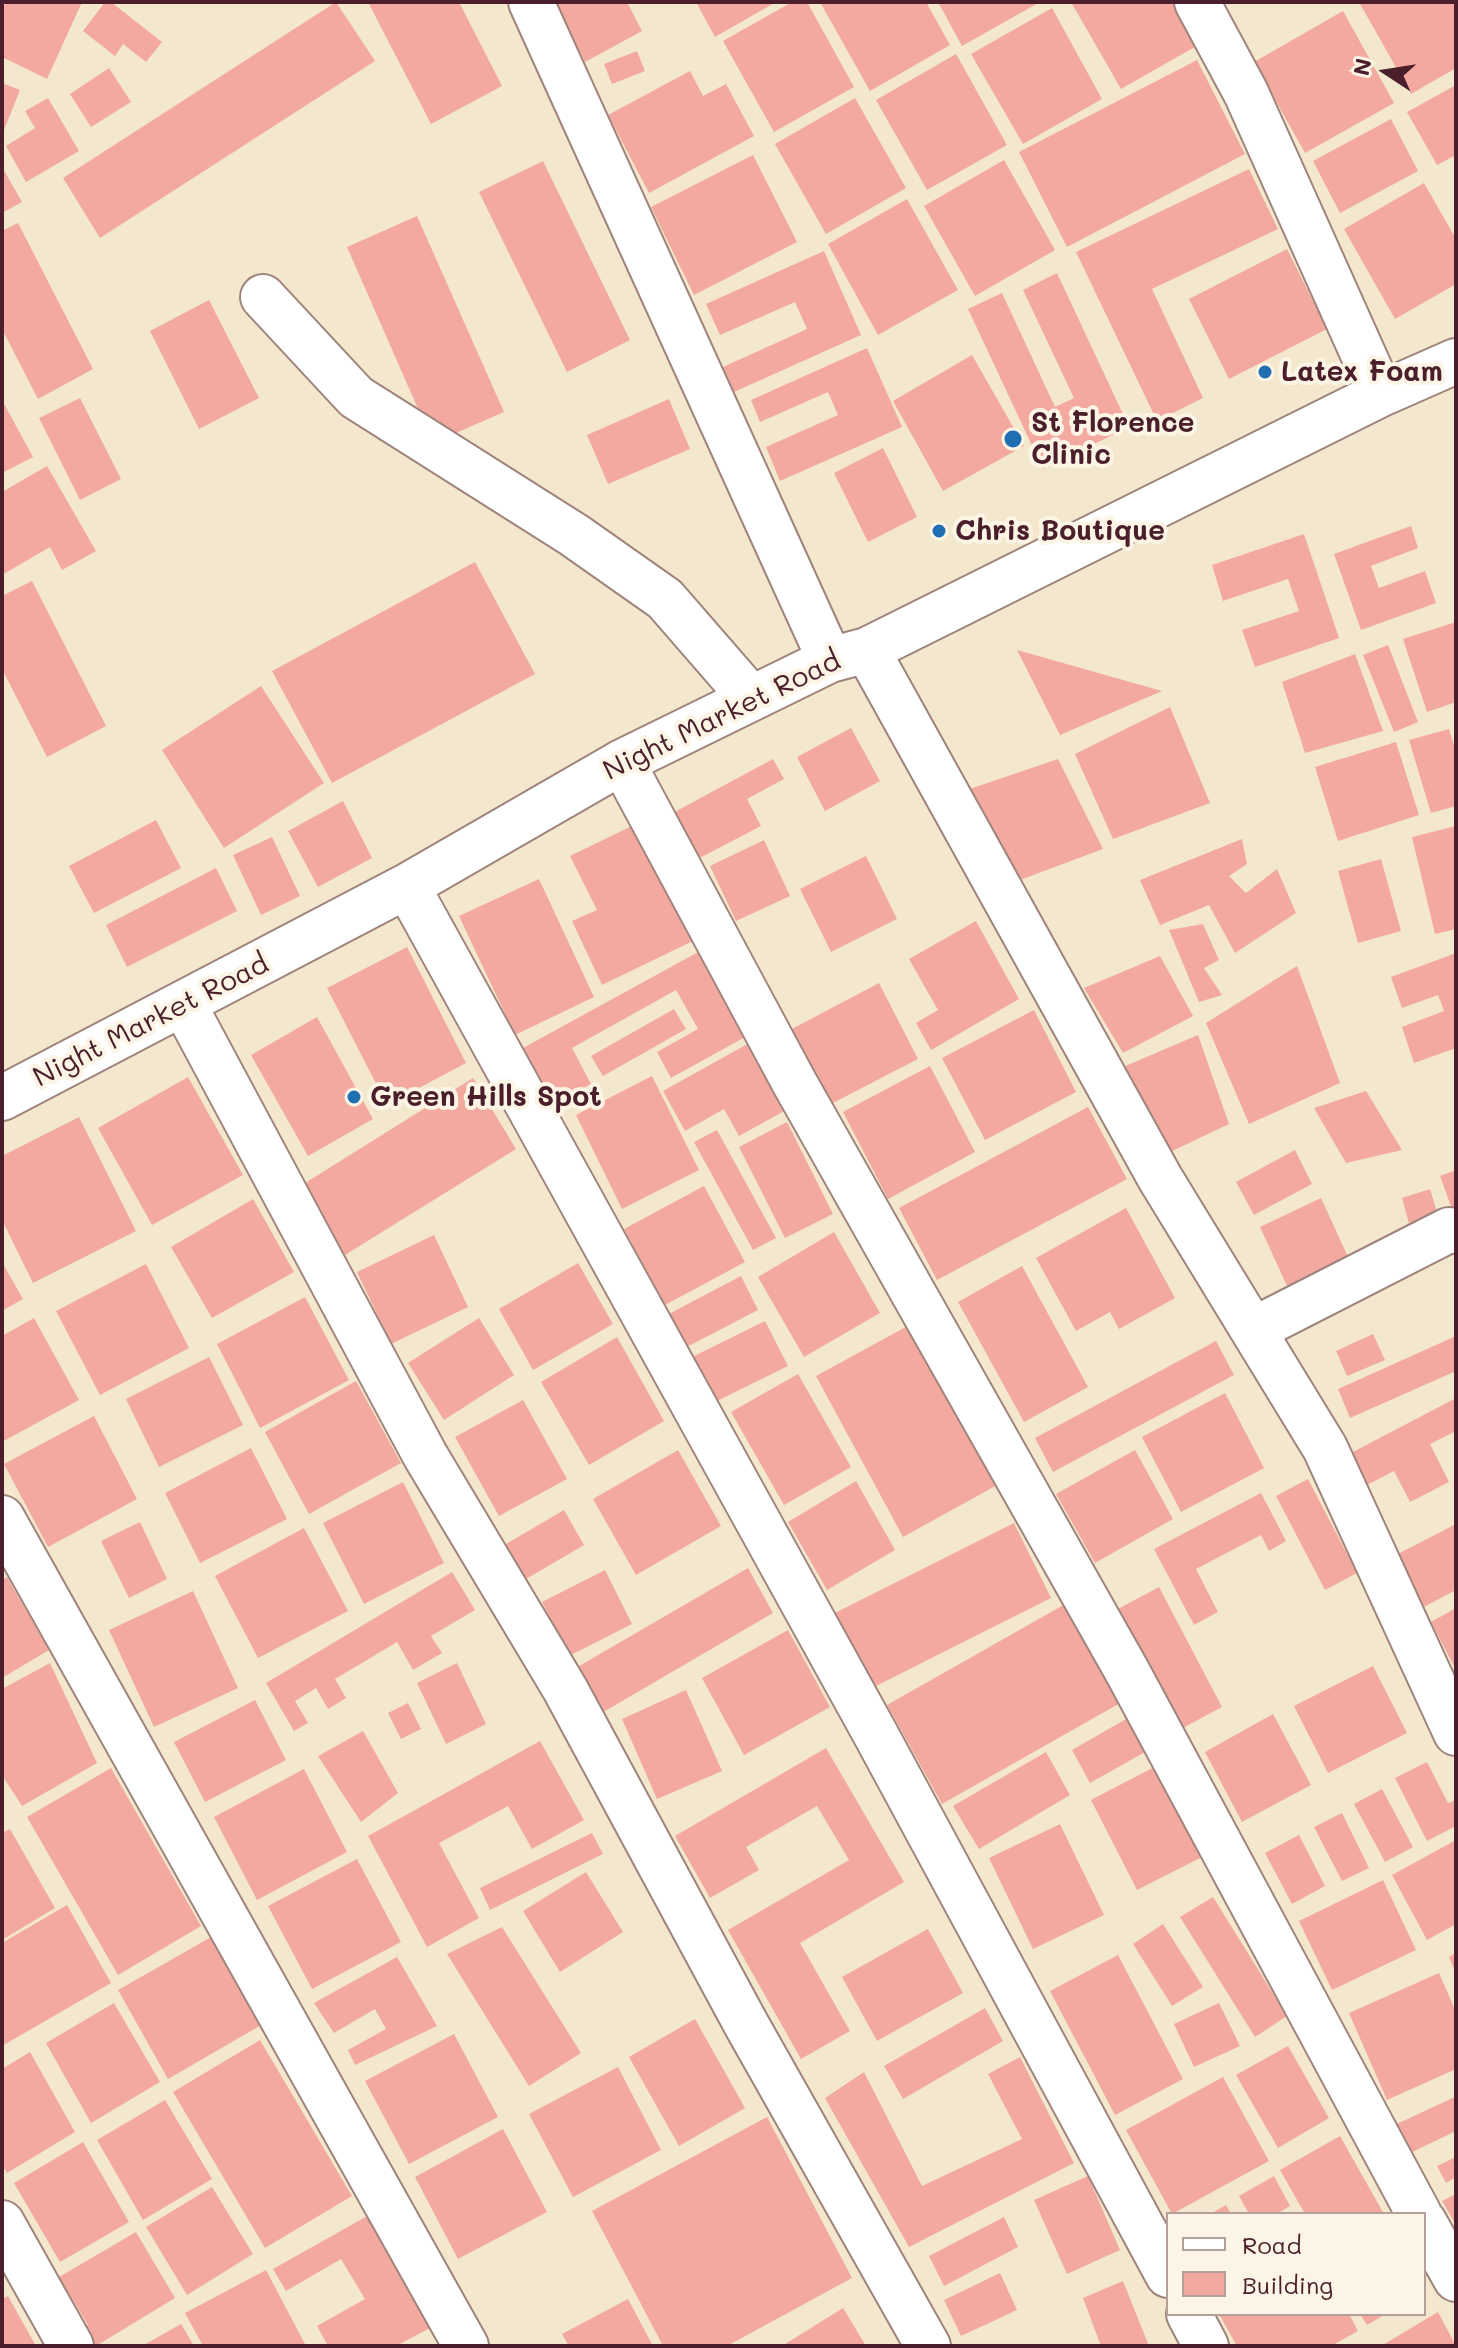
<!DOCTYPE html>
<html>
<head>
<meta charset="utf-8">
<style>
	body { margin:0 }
	#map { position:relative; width:1458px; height:2348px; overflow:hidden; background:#f3e8cd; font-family:Mali,sans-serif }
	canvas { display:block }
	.frame { position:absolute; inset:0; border:4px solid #4a1f2b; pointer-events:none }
	.legend { position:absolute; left:1166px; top:2212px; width:260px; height:104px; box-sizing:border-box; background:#fcf5e5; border:2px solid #b59f9b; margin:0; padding:10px 14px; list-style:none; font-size:24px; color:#4a1f2b }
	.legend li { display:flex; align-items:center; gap:16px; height:40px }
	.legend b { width:40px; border:2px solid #b59f9b }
	.north { position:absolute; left:1346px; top:32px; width:80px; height:80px; -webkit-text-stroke:6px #fcf5e5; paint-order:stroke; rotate:282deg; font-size:22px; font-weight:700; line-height:32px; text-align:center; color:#4a1f2b }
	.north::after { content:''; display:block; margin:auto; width:28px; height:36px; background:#4a1f2b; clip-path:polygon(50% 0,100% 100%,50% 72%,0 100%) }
</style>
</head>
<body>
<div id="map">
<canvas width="1458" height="2348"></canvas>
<div class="frame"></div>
<ul class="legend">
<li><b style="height:10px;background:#fff"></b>Road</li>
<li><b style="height:22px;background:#f3a9a0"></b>Building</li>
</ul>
<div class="north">N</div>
</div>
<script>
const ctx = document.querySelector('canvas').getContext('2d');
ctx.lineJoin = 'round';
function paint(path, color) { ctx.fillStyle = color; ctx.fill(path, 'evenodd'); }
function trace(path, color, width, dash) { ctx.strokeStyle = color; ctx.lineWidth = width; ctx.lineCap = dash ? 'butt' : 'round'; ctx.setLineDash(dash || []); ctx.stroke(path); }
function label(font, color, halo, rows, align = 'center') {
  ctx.font = font + ' Mali,sans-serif'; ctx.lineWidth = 8; ctx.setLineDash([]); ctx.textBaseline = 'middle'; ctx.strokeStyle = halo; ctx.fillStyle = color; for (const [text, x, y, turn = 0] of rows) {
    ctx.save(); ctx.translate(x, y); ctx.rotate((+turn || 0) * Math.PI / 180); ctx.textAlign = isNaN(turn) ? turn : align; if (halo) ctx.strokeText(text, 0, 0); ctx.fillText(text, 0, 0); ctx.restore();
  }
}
paint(new Path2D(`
	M6,2H82L47,79L2,57V11Z
	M105,2H111L162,42L146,62L123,44L115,56L83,31Z
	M336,2L375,61L100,238L63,178Z
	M368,2H459L502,86L431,124Z
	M554,2H627L642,31L585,62Z
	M696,2H776L715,37Z
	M792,2H807L854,87L774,132L723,41Z
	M820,2H926L950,45L870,91Z
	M938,2H1040L962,46Z
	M1071,2H1177L1200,44L1121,89Z
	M1359,2H1456V68L1411,94Z
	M1052,8L1102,99L1023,144L971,54Z
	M1343,11L1394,103L1305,153L1254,62Z
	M637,51L645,71L612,84L604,64Z
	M956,54L1007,145L927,190L876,100Z
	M1197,60L1245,154L1067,247L1019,152Z
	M109,68L131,102L91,127L70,94Z
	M690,71L703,96L726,84L754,136L649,193L608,115Z
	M2,83L20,90L2,135Z
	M1456,85V155L1437,165L1407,112Z
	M48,98L79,151L26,182L6,146L35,128L25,111Z
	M855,98L906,188L826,234L775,144Z
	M1391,119L1418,171L1340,213L1313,161Z
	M753,155L797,242L694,295L651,207Z
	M1004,160L1055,250L975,296L924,206Z
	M543,161L630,340L567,372L479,192Z
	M2,167L22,202L2,213Z
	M1249,169L1278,229L1152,289L1203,398L1157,421L1076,252Z
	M1424,183L1456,239V284L1395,319L1344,229Z
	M907,199L958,290L878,335L828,244Z
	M417,216L504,412L433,443L347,247Z
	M18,223L93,369L38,399L2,329V231Z
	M1287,249L1327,329L1229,379L1189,299Z
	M824,251L861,335L734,392L723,367L807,329L795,302L720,335L706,304Z
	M1057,273L1129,427L1043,469L968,309L1002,293L1055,407L1074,398L1023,290Z
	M209,300L259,398L199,429L150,331Z
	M867,348L902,427L780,481L766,447L838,415L828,392L760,422L751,400Z
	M972,355L1024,446L943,491L893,401Z
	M80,398L121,479L80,500L39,418Z
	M669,399L690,449L608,484L587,435Z
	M2,400L33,457L2,473Z
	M883,448L917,517L868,542L834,473Z
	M47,466L96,551L62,570L50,547L2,575V492Z
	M1411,526L1418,548L1371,566L1379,588L1425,571L1436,603L1361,630L1334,554Z
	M1304,534L1339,638L1255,667L1242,630L1299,611L1288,579L1223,601L1212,565Z
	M475,562L535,674L332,783L272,671Z
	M32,581L106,726L47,757L2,669V596Z
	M1456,622V702L1427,712L1403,639Z
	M1388,645L1418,722L1394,732L1363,655Z
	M1017,650L1162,691L1060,735Z
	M1355,654L1383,731L1305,753L1282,682Z
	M261,686L324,783L224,848L162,750Z
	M1170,707L1210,803L1113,839L1075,754Z
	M851,728L880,781L825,811L797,757Z
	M1449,729L1456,752V806L1431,813L1409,740Z
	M1396,742L1419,815L1338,841L1315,767Z
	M773,759L784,779L747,799L761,826L694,861L669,815Z
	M1058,759L1103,849L1012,883L958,793Z
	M343,801L372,858L318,887L288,831Z
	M156,820L181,868L94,913L69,866Z
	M644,820L699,938L602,985L572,921L597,910L570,856Z
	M1456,826V929L1435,934L1412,837Z
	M272,837L300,896L261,915L233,855Z
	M1242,839L1247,864L1229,876L1246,893L1277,869L1296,913L1235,953L1209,905L1160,925L1140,880Z
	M764,840L790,896L736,921L710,866Z
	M866,856L897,919L831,952L800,889Z
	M1381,859L1401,931L1358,943L1338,871Z
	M216,868L237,911L127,967L106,925Z
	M539,879L594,997L515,1035L459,916Z
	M976,921L1019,999L931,1050L916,1023L938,1010L909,959Z
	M1203,924L1219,960L1204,968L1222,995L1199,1002L1169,930Z
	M407,947L466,1063L387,1105L327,988Z
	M700,951L747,1036L671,1078L657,1052L698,1029L676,990L572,1048L591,1084L554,1104L523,1048Z
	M1456,953V1048L1414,1063L1402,1027L1444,1011L1438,995L1402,1008L1391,977Z
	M1160,956L1193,1016L1123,1053L1084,988Z
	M1297,966L1340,1083L1249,1124L1206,1023Z
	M879,983L918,1059L827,1106L788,1031Z
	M674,1009L686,1029L603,1076L591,1056Z
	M1034,1010L1076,1092L985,1140L942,1058Z
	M317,1017L373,1119L308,1156L251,1055Z
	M1198,1035L1229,1124L1166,1154L1123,1067Z
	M751,1042L788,1109L739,1136L724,1109L685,1131L663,1091Z
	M930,1066L975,1152L888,1199L843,1112Z
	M652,1076L699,1170L622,1209L576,1115Z
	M188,1077L243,1175L152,1225L98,1128Z
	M473,1078L516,1149L345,1255L302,1185Z
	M1366,1091L1402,1150L1346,1163L1314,1108Z
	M1088,1107L1127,1179L937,1280L899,1208Z
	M79,1117L136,1231L33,1283L2,1220V1156Z
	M787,1122L833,1214L785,1238L739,1147Z
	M717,1130L776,1238L753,1250L694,1142Z
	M1295,1150L1312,1184L1254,1215L1236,1182Z
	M1456,1170V1210L1453,1212L1440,1176Z
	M704,1186L745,1262L665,1305L624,1229Z
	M1430,1189L1440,1222L1411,1231L1402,1198Z
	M1321,1198L1354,1270L1293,1299L1260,1227Z
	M253,1199L294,1272L212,1318L171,1247Z
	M1126,1208L1175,1298L1119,1329L1110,1312L1076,1331L1036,1258Z
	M834,1232L880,1313L804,1357L758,1277Z
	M434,1235L468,1307L391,1344L357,1272Z
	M2,1262L23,1299L2,1311Z
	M578,1263L613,1324L533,1370L499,1309Z
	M146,1264L189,1348L100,1395L56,1311Z
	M1022,1266L1088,1387L1024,1422L958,1302Z
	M741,1276L758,1310L681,1350L665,1316Z
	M305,1297L349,1380L260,1428L217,1344Z
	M34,1318L79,1400L2,1442V1336Z
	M479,1318L514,1375L444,1420L408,1363Z
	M765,1321L788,1366L711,1404L688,1359Z
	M913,1323L999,1484L903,1537L816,1376Z
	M1373,1334L1385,1360L1347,1376L1336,1351Z
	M1456,1336V1371L1350,1418L1338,1389Z
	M617,1337L664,1421L589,1465L541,1382Z
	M1216,1341L1234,1375L1053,1472L1035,1438Z
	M209,1357L243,1425L159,1467L126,1399Z
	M798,1374L851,1467L784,1505L731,1412Z
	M356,1381L401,1463L309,1514L265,1432Z
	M1225,1393L1264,1468L1181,1512L1142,1437Z
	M1456,1398V1431L1430,1444L1449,1482L1410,1502L1394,1471L1367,1485L1351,1453Z
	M523,1400L567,1479L499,1516L455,1437Z
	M94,1416L137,1499L48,1547L4,1464Z
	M251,1448L287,1519L200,1563L165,1493Z
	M678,1450L721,1526L636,1575L593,1499Z
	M1135,1450L1173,1519L1095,1563L1056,1494Z
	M1308,1479L1357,1573L1325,1590L1276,1496Z
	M856,1481L895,1550L827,1590L788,1522Z
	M403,1482L444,1563L364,1604L323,1523Z
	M1261,1493L1286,1541L1269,1551L1261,1535L1196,1569L1218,1612L1194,1625L1154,1549Z
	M564,1510L584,1545L521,1582L501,1547Z
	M140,1522L167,1579L129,1598L101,1541Z
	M1014,1523L1051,1598L868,1690L831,1615Z
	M1456,1524V1590L1420,1609L1392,1557Z
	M304,1528L348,1611L258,1658L215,1576Z
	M748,1568L773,1613L600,1714L574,1669Z
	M605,1570L632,1624L569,1656L542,1602Z
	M452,1572L475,1610L431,1636L442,1653L413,1670L397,1642L335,1679L346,1698L328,1709L316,1688L295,1701L308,1723L294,1731L266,1683Z
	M7,1577L49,1650L2,1678V1580Z
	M1159,1587L1222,1707L1179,1730L1116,1610Z
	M193,1591L238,1688L154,1727L109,1630Z
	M1067,1603L1122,1702L942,1804L887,1705Z
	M1456,1608V1670L1431,1622Z
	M788,1630L830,1707L744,1755L702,1678Z
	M50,1663L97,1763L22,1806L2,1775V1689Z
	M457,1663L486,1724L446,1744L417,1683Z
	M1373,1666L1407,1733L1328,1773L1294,1706Z
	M686,1690L722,1771L657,1799L622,1719Z
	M255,1700L286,1760L205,1802L174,1742Z
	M408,1703L421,1729L401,1739L388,1713Z
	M1273,1714L1311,1785L1242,1822L1205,1752Z
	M1126,1719L1145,1752L1090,1783L1072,1750Z
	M363,1731L398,1793L361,1822L318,1756Z
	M540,1741L584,1820L532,1849L508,1806L439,1843L479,1918L427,1947L368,1836Z
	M826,1748L904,1882L800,1943L850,2031L801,2059L728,1930L849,1860L817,1806L746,1847L759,1870L710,1898L675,1836Z
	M1046,1752L1070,1795L979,1849L953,1806Z
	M1427,1762L1448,1803L1456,1800V1826L1427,1841L1395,1778Z
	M1160,1764L1206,1855L1137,1890L1091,1800Z
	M111,1768L201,1926L118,1975L27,1817Z
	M304,1769L347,1852L257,1900L214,1817Z
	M1382,1789L1413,1847L1385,1862L1354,1804Z
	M1342,1813L1369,1868L1342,1881L1314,1827Z
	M1060,1824L1104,1915L1033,1949L989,1858Z
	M10,1829L55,1908L2,1940V1833Z
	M592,1833L603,1854L490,1910L480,1888Z
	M1299,1835L1325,1886L1292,1904L1265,1853Z
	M1456,1840V1924L1427,1940L1392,1875Z
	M357,1859L401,1942L312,1989L268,1906Z
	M586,1872L623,1932L560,1972L523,1911Z
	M1383,1880L1416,1950L1332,1990L1299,1921Z
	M1213,1897L1287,2016L1255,2037L1180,1917Z
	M67,1905L111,1983L2,2046V1943Z
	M1163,1924L1203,1987L1172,2006L1133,1944Z
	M502,1927L581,2053L529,2086L447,1954Z
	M928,1929L963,1993L877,2041L842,1977Z
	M213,1936L263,2024L168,2079L118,1990Z
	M1456,1953V1974L1449,1957Z
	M1118,1955L1183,2079L1115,2115L1050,1991Z
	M397,1957L437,2026L355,2065L348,2050L386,2029L375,2009L334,2033L314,2003Z
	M1439,1973L1456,2012V2069L1387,2100L1349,2013Z
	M114,2003L160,2082L91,2123L46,2043Z
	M1219,2003L1240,2046L1194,2067L1174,2024Z
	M985,2008L1003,2041L903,2099L884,2066Z
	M695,2019L745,2108L679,2146L629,2057Z
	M454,2034L498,2117L409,2164L365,2081Z
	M260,2040L352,2196L265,2248L173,2092Z
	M1288,2046L1329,2118L1278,2148L1236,2075Z
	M30,2052L75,2132L7,2173L2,2164V2069Z
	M1020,2057L1074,2163L909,2247L825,2098L864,2072L922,2186L1022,2139L988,2074Z
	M618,2067L661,2150L573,2197L529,2114Z
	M1223,2077L1269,2161L1172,2214L1126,2130Z
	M1455,2097L1456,2131L1404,2156L1390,2127Z
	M165,2100L212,2179L143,2220L97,2140Z
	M767,2117L852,2278L727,2346H663L592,2211Z
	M503,2129L547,2212L458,2259L415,2177Z
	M1340,2136L1384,2214H1305L1280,2170Z
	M83,2142L129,2222L60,2262L14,2183Z
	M1456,2157V2177L1446,2183L1437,2166Z
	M1088,2176L1120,2250L1067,2274L1034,2200Z
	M1274,2176L1290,2206L1276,2214H1249L1239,2196Z
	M212,2187L253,2254L187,2295L146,2227Z
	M1456,2194V2225L1442,2201Z
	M1226,2205L1231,2214H1210Z
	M369,2215L432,2327L396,2346H328L317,2326L365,2299L341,2259L286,2291L273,2269Z
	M1004,2217L1018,2247L944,2286L929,2256Z
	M136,2232L175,2298L96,2346H88L78,2330L88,2325L59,2277Z
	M266,2270L306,2346H203L185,2313Z
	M1000,2273L1017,2310L961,2336L944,2300Z
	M1123,2281L1149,2346H1101L1083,2298Z
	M8,2296L36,2346H2V2299Z
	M628,2299L653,2346H569L562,2334Z
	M843,2308L866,2346H782Z
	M1438,2312L1456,2346H1381Z
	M1219,2314H1349L1358,2331L1331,2346H1237Z
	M1360,2314H1386L1367,2325Z
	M181,2324L194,2346H142Z`), '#f3a9a0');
const minor = new Path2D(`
	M531,2L830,660
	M1197,2L1246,93L1381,394
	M263,297L356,397L574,535L665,599L751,698
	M867,650L1160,1178L1325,1448L1456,1733
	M622,762L794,1082L1127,1671L1419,2214
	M407,886L876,1735L1168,2275
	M184,1005L425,1455L565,1689L746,2024L928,2346
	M2,1098L407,886L622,762L830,660L867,650L1381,394L1456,361
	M1253,1330L1449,1230L1456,1231
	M2,1518L466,2346
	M1424,2222L1456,2279
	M2,2223L71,2346
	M1189,2314L1206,2346`);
trace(minor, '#9e847c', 48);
trace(minor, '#fff', 44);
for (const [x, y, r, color] of [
	[1265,372,8,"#1f6fb2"],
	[1013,439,10,"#1f6fb2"],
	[939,531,8,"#1f6fb2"],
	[354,1097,8,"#1f6fb2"]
]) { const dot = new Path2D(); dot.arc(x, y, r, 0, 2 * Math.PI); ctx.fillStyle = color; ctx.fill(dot); trace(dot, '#fcf5e5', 3); }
label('bold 28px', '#4a1f2b', '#fcf5e5', [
	["Latex Foam",1281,372],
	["St Florence",1031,423],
	["Clinic",1031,455],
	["Chris Boutique",955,531],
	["Green Hills Spot",370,1097]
], 'left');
label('28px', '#4a1f2b', '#fcf5e5', [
	["Night Market Road",722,716,-26],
	["Night Market Road",151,1021,-27]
]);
</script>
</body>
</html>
